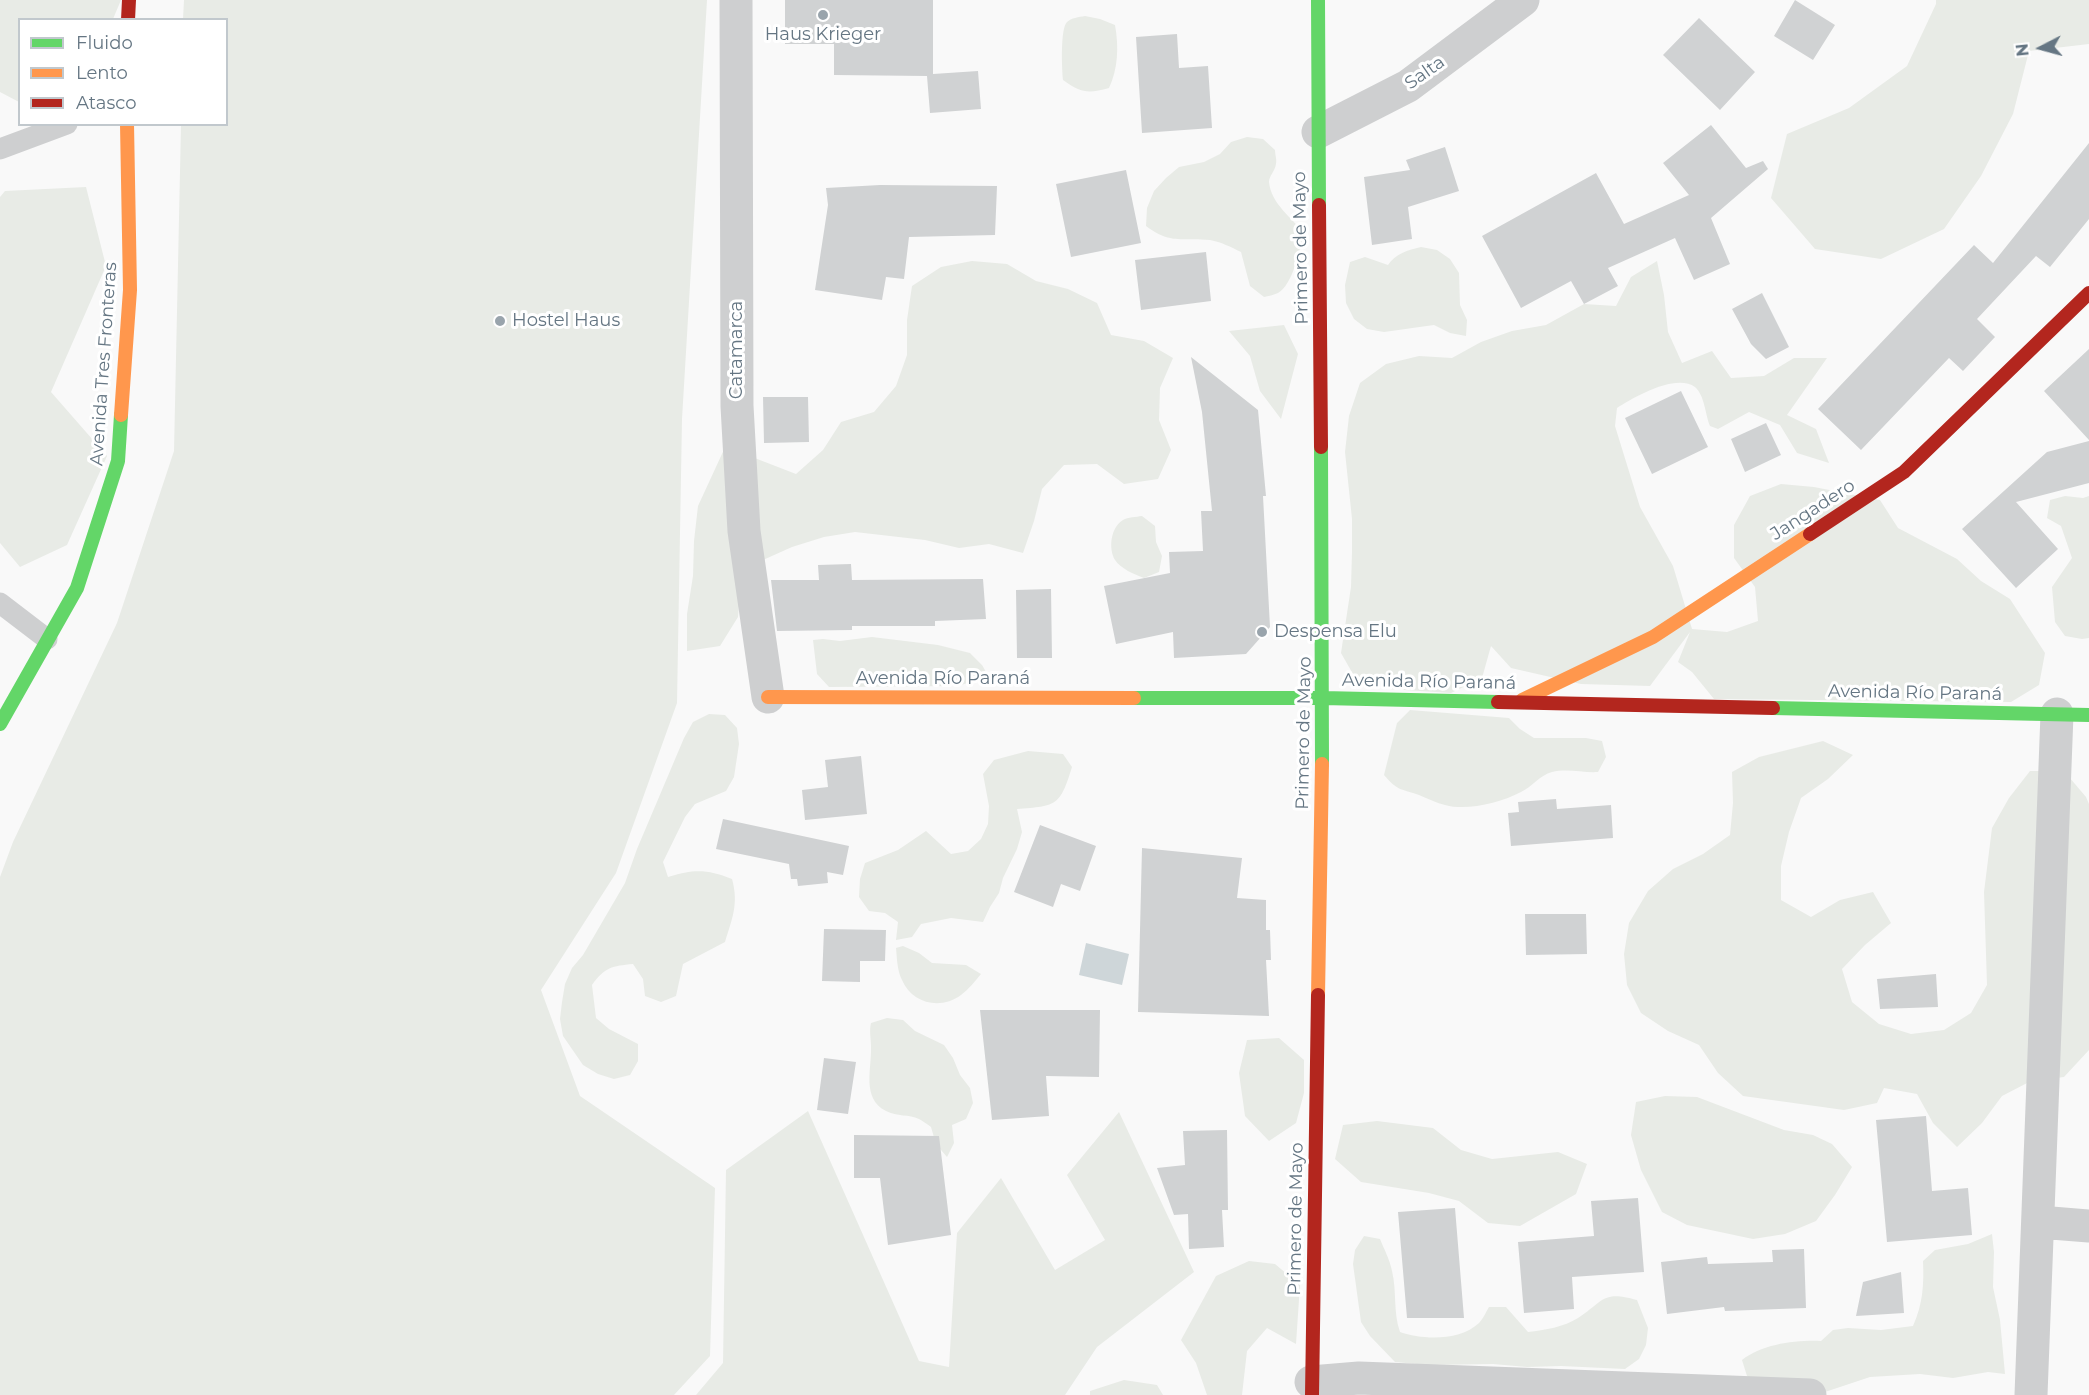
<!DOCTYPE html>
<html>
<head>
<meta charset="utf-8">
<style>
	body { margin:0 }
	#map { position:relative; width:2089px; height:1395px; overflow:hidden; background:#f9f9f9; font-family:Montserrat,sans-serif }
	canvas { display:block }
	.legend { position:absolute; left:18px; top:18px; width:210px; height:108px; box-sizing:border-box; background:#fff; border:2px solid #c1c8cd; margin:0; padding:8px 10px; list-style:none; font-size:18px; color:#657683 }
	.legend li { display:flex; align-items:center; gap:12px; height:30px }
	.legend b { width:30px; border:2px solid #c1c8cd }
	.north { position:absolute; left:2011px; top:18px; width:60px; height:60px; -webkit-text-stroke:4px #fff; paint-order:stroke; rotate:264deg; font-size:16px; font-weight:700; line-height:24px; text-align:center; color:#657683 }
	.north::after { content:''; display:block; margin:auto; width:21px; height:27px; background:#657683; clip-path:polygon(50% 0,100% 100%,50% 72%,0 100%) }
</style>
</head>
<body>
<div id="map">
<canvas width="2089" height="1395"></canvas>
<ul class="legend">
<li><b style="height:8px;background:#63d668"></b>Fluido</li>
<li><b style="height:8px;background:#ff974d"></b>Lento</li>
<li><b style="height:8px;background:#b3261e"></b>Atasco</li>
</ul>
<div class="north">N</div>
</div>
<script>
const ctx = document.querySelector('canvas').getContext('2d');
ctx.lineJoin = 'round';
function paint(path, color) { ctx.fillStyle = color; ctx.fill(path, 'evenodd'); }
function trace(path, color, width, dash) { ctx.strokeStyle = color; ctx.lineWidth = width; ctx.lineCap = dash ? 'butt' : 'round'; ctx.setLineDash(dash || []); ctx.stroke(path); }
function label(font, color, halo, rows, align = 'center') {
  ctx.font = font + ' Montserrat,sans-serif'; ctx.lineWidth = 6; ctx.setLineDash([]); ctx.textBaseline = 'middle'; ctx.strokeStyle = halo; ctx.fillStyle = color; for (const [text, x, y, turn = 0] of rows) {
    ctx.save(); ctx.translate(x, y); ctx.rotate((+turn || 0) * Math.PI / 180); ctx.textAlign = isNaN(turn) ? turn : align; if (halo) ctx.strokeText(text, 0, 0); ctx.fillText(text, 0, 0); ctx.restore();
  }
}
paint(new Path2D(`
	M0,0H121L113,19L20,20L19,102L0,92Z
	M184,0H707L682,419L677,703L616,873L541,990L580,1096L715,1188L710,1356L674,1395H0V877L13,842L117,623L174,451L181,125L226,124V20L183,19Z
	M1936,0H2089V44L2029,51L2013,114L1981,176L1944,229L1881,259L1815,249L1771,198L1787,134L1849,108L1907,66L1936,4Z
	M1085,16L1100,19L1115,25C1119,47 1118,69 1109,88C1088,94 1081,93 1063,80C1062,70 1060,29 1067,22C1071,18 1079,17 1085,16Z
	M1247,137L1263,139L1275,150C1275,154 1277,160 1276,164C1275,171 1269,176 1269,182C1271,204 1292,217 1304,234C1301,248 1292,286 1278,293C1274,295 1268,296 1264,297L1250,286L1241,252C1231,247 1221,242 1210,240C1182,237 1171,245 1146,226L1147,208L1154,191L1166,178L1179,167L1204,162L1220,154L1231,142Z
	M86,187L106,266L51,392L107,456L67,545L20,567L0,543V197L5,191Z
	M1421,247L1437,250L1450,259L1459,273L1460,305L1467,320L1466,336L1450,333L1434,325L1384,332L1367,329L1354,319L1346,303L1345,285L1350,262L1365,257L1388,265C1395,254 1408,250 1421,247Z
	M972,261L1007,264L1036,281L1068,289L1097,303L1111,335L1144,341L1173,358L1160,388L1159,420L1171,450L1158,479L1124,484L1097,464L1064,465L1042,489L1034,521L1023,553L989,544L959,548L925,540L855,532L824,537L792,547L763,560L741,583L738,617L720,646L687,651V614L693,576L694,541L698,506L727,443L734,450L796,474L823,450L841,422L874,412L896,386L907,355V320L912,286L941,267Z
	M1657,261L1664,295L1668,332L1682,363L1712,351L1731,378L1764,376L1794,358H1827L1787,415L1816,429L1829,463L1797,453L1780,425L1749,412L1718,429L1710,426C1705,414 1705,396 1695,387C1676,373 1634,397 1617,408L1615,426L1640,507L1673,566L1692,629L1727,632L1758,621L1755,587L1734,558V525L1750,496L1781,484L1814,487L1880,500L1898,528L1957,559L1981,581L2010,599L2045,653L2039,685L2011,702L1714,699L1692,672L1678,662L1690,632L1650,686L1581,684L1511,668L1491,646L1482,678L1451,693L1389,689L1357,681L1341,653L1351,587L1352,552V519L1345,452L1349,416L1360,383L1386,364L1419,356L1452,358L1481,342L1512,331L1546,325L1584,304L1616,306L1631,277Z
	M1284,325L1298,354L1281,419L1260,391L1250,356L1229,331Z
	M2065,496L2083,498L2089,496V638L2082,639L2065,636L2055,622L2052,587L2072,558L2061,526L2047,518L2050,500Z
	M1142,516L1155,526L1156,542L1162,556L1159,572L1144,578C1134,574 1121,569 1115,560C1108,548 1111,527 1123,520C1128,517 1136,517 1142,516Z
	M872,637L938,645L970,653L982,665L990,679L975,680L959,686L829,687L817,674L813,640L823,639L840,641Z
	M1410,710L1509,718L1520,729L1534,738H1586L1602,741L1606,757L1598,772C1583,773 1567,768 1552,772C1540,775 1532,787 1521,792C1504,801 1478,808 1458,807C1445,807 1431,800 1419,795C1399,788 1398,791 1384,775L1397,723Z
	M709,714L725,715L737,728L739,744L734,777L726,791L695,804L685,817L663,862L668,877C694,869 707,869 732,879C739,904 732,919 725,942L683,964L676,996L661,1002L645,996L643,979L633,964C612,966 605,967 592,985L596,1018L609,1029L638,1044V1061L630,1075L614,1079L598,1074L583,1065L563,1036L560,1019L562,1002L565,984L572,968L583,955L625,883L637,849L684,738L693,722Z
	M1823,741L1853,755L1828,779L1801,798L1789,832L1781,866V900L1811,917L1840,900L1873,892L1891,923L1865,945L1842,969L1852,1002L1879,1024L1911,1034L1944,1030L1971,1013L1987,985L1984,892L1992,828L2009,798L2030,771H2064L2086,797L2089,804V1050L2064,1077L2031,1081L2002,1096L1982,1123L1957,1147L1933,1123L1917,1094L1884,1088L1877,1103L1844,1110L1743,1096L1718,1073L1699,1045L1668,1031L1641,1013L1627,985L1624,954L1629,923L1648,891L1673,869L1703,854L1730,835L1733,803L1732,772L1759,757Z
	M1028,751L1063,754L1072,767C1060,806 1057,806 1017,809L1022,832L1017,849L1003,878L999,893L990,907L983,922L951,918L921,924L912,937L896,940L898,922L885,913L869,911L859,897L860,879L865,863L898,850L926,831L951,854L968,851L981,839L988,824L989,806L983,774L994,760Z
	M903,946L919,953L932,963L966,965L981,974C975,981 969,989 961,995C941,1010 912,1004 902,980C897,970 897,958 896,948Z
	M887,1018L903,1020L915,1031L944,1045L953,1058L960,1075L970,1088L973,1103L966,1119L952,1125L954,1143L947,1157L936,1144L931,1127C927,1124 923,1121 919,1119C909,1114 897,1117 886,1111C861,1098 872,1069 871,1046C871,1038 869,1031 871,1023Z
	M1279,1038L1304,1060V1093L1296,1123L1269,1141L1245,1116L1239,1073L1247,1040Z
	M1665,1096L1697,1097L1784,1130L1813,1135L1832,1144L1852,1167L1835,1195L1816,1221L1785,1234L1753,1239L1687,1225L1662,1212L1641,1170L1631,1135L1636,1102Z
	M808,1111L919,1361L949,1367L957,1233L1001,1178L1055,1270L1105,1240L1067,1175L1119,1112L1194,1272L1097,1347L1065,1395H696L723,1363L726,1170Z
	M1377,1121L1433,1128L1461,1150L1492,1159L1558,1152L1587,1164L1576,1194L1520,1226L1488,1223L1459,1201L1429,1193L1361,1182L1335,1159L1343,1125Z
	M1992,1234L1994,1252L1993,1287L2000,1320L2005,1374L1988,1372L1953,1378L1920,1374L1870,1377L1822,1393L1758,1388L1747,1376L1742,1360C1763,1344 1795,1340 1821,1341L1833,1330L1848,1328L1881,1330L1913,1326C1923,1304 1924,1284 1923,1261L1935,1250L1968,1244Z
	M1364,1236L1380,1239C1384,1249 1390,1260 1392,1271C1397,1292 1393,1312 1400,1332C1423,1340 1460,1341 1479,1323C1483,1319 1486,1312 1489,1307H1506L1528,1332C1545,1330 1564,1327 1578,1318C1604,1301 1602,1290 1637,1300L1648,1328L1646,1345L1639,1359L1625,1369L1561,1366L1527,1367L1493,1364L1427,1365L1395,1362L1370,1336L1361,1322L1353,1264L1355,1250Z
	M1249,1261L1275,1264L1300,1285L1296,1344L1267,1328L1247,1351L1242,1395H1207L1196,1363L1181,1340L1216,1276Z
	M1124,1380L1157,1385L1163,1395H1090V1391Z`), '#e8ebe6');
paint(new Path2D(`
	M1086,943L1129,954L1122,985L1079,975Z`), '#ced6d9');
paint(new Path2D(`
	M785,0H933V74L978,71L981,109L930,113L927,76L834,75V44H785Z
	M1795,0L1835,25L1813,60L1774,36Z
	M1699,18L1755,72L1720,110L1663,55Z
	M1177,34L1179,68L1208,66L1212,128L1142,133L1136,37Z
	M1711,125L1746,168L1763,161L1768,169L1711,218L1730,264L1694,280L1675,238L1608,268L1618,286L1584,304L1571,281L1521,308L1482,236L1596,173L1624,224L1689,195L1663,163Z
	M2089,143V219L2050,267L2036,256L1977,319L1995,337L1963,371L1949,358L1861,450L1818,409L1974,245L1993,263Z
	M1445,147L1459,191L1408,207L1412,239L1372,245L1364,177L1410,170L1406,160Z
	M1126,170L1141,243L1071,257L1056,184Z
	M880,185L997,186L995,235L909,237L904,279L886,277L882,300L815,290L828,205L826,188Z
	M1206,252L1211,301L1141,310L1135,260Z
	M1762,293L1789,347L1766,359L1751,344L1732,309Z
	M2089,349V440L2044,391Z
	M1191,357L1258,410L1266,496H1263L1270,627L1246,654L1174,658L1173,632L1116,644L1104,586L1170,573L1169,552L1203,551L1201,511H1212L1202,412Z
	M1681,391L1708,447L1652,474L1625,418Z
	M763,397H808L809,442L764,443Z
	M1766,423L1781,455L1745,472L1731,439Z
	M2089,441V483L2016,502L2058,549L2016,588L1962,529L2047,452Z
	M851,564L852,580L983,579L986,619L935,621V626H852V630L777,631L771,580H819L818,565Z
	M1051,589L1052,658H1017L1016,590Z
	M861,756L867,814L805,820L802,790L828,787L825,760Z
	M1556,799L1557,809L1611,805L1613,838L1511,846L1508,813L1519,812L1518,802Z
	M723,819L849,846L843,875L827,872L828,883L798,886L797,879H791L789,864L716,849Z
	M1040,825L1096,846L1080,891L1061,884L1053,907L1014,892Z
	M1142,848L1242,858L1237,898L1266,900V930H1270L1271,960H1266L1269,1016L1138,1012Z
	M1525,914H1586L1587,954L1526,955Z
	M824,929L886,930L885,961H860V982L822,981Z
	M1936,974L1938,1007L1880,1009L1877,979Z
	M980,1010H1100L1099,1077L1046,1076L1049,1116L992,1120Z
	M824,1058L856,1062L848,1114L817,1110Z
	M1926,1116L1932,1191L1968,1188L1972,1235L1887,1242L1876,1120Z
	M1227,1130L1228,1210H1222L1224,1247L1189,1249L1188,1214L1174,1215L1157,1168L1185,1165L1183,1131Z
	M854,1135L939,1136L951,1235L888,1245L880,1178H854Z
	M1638,1198L1644,1272L1572,1277L1574,1309L1524,1313L1518,1242L1594,1236L1591,1201Z
	M1455,1208L1464,1318H1407L1398,1212Z
	M1804,1249L1806,1308L1725,1311L1724,1307L1667,1314L1661,1262L1707,1257L1708,1264L1773,1262L1772,1250Z
	M1901,1272L1904,1313L1856,1316L1863,1282Z`), '#d0d2d3');
trace(new Path2D(`
	M0,149L67,124
	M0,603L47,639`), '#cecfd0', 21);
trace(new Path2D(`
	M736,0L737,406L744,531L768,697
	M1318,132L1408,86L1523,0
	M2039,1222L2089,1226
	M1311,1382L1359,1378L1810,1395
	M2031,1395L2057,714`), '#cecfd0', 33);
trace(new Path2D(`
	M1318,0L1319,205
	M1321,447L1322,764
	M1134,698H1323L1498,702
	M1773,708L2089,715
	M0,724L77,588L118,461L121,415`), '#63d668', 14);
trace(new Path2D(`
	M121,415L130,290L127,124
	M768,697L1134,698
	M1522,700L1653,637L1810,534
	M1318,995L1322,764`), '#ff974d', 14);
trace(new Path2D(`
	M128,20L129,0
	M1319,205L1321,447
	M1810,534L1904,472L2089,293
	M1498,702L1773,708
	M1312,1395L1318,995`), '#b3261e', 14);
for (const [x, y, r, color] of [
	[823,15,6,"#99a4ac"],
	[500,321,6,"#99a4ac"],
	[1262,632,6,"#99a4ac"]
]) { const dot = new Path2D(); dot.arc(x, y, r, 0, 2 * Math.PI); ctx.fillStyle = color; ctx.fill(dot); trace(dot, '#fff', 2); }
label('18px', '#657683', '#fff', [
	["Haus Krieger",823,35,"center"],
	["Hostel Haus",512,321],
	["Despensa Elu",1274,632]
], 'left');
label('18px', '#657683', '#fff', [
	["Salta",1425,73,-35],
	["Primero de Mayo",1301,248,-91],
	["Catamarca",737,350,-90],
	["Avenida Tres Fronteras",104,364,-86],
	["Jangadero",1813,510,-33],
	["Avenida Río Paraná",943,679],
	["Avenida Río Paraná",1429,682,1],
	["Avenida Río Paraná",1915,693,1],
	["Primero de Mayo",1304,733,-89],
	["Primero de Mayo",1296,1219,-89]
]);
</script>
</body>
</html>
